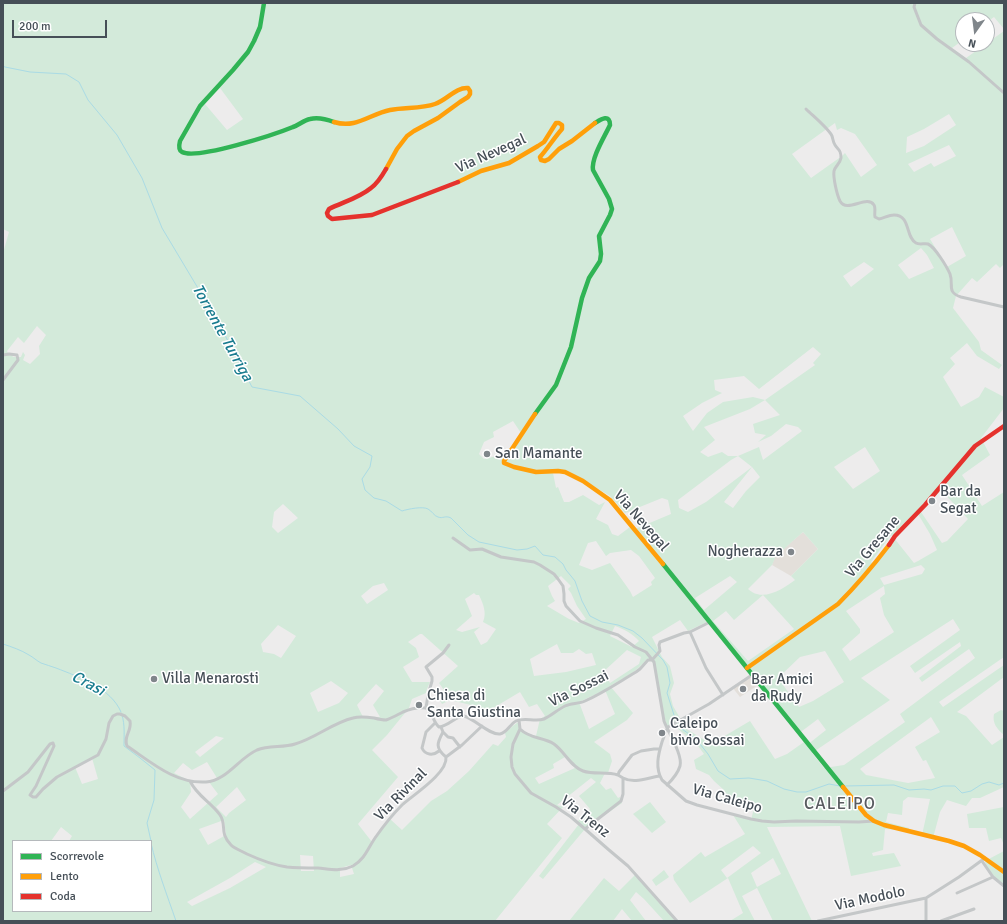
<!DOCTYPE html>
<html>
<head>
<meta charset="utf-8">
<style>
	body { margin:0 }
	#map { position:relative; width:1007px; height:924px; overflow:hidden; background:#edecec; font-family:Signika,sans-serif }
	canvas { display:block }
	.frame { position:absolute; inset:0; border:4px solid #464f57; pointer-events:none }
	.legend { position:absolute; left:12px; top:840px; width:140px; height:72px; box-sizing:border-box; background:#fff; border:1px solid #b5b9bc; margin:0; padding:5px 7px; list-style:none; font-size:12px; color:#464f57 }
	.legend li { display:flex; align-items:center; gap:8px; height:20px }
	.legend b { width:20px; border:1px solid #b5b9bc }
	.north { position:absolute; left:955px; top:12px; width:40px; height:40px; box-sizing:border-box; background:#fff; border:1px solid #b5b9bc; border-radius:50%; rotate:194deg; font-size:11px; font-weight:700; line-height:16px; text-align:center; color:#464f57 }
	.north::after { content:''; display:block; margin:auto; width:14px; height:18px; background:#80868b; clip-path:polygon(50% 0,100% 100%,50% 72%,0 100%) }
	.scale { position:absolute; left:12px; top:20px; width:95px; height:18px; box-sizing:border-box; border:2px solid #464f57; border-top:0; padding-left:5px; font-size:12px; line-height:14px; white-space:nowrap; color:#464f57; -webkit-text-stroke:3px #fff; paint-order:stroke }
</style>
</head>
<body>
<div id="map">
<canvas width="1007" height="924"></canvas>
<div class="frame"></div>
<ul class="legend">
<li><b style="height:5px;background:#30b455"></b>Scorrevole</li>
<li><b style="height:5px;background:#ff9f0a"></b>Lento</li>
<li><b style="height:5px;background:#e5322d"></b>Coda</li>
</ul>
<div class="north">N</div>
<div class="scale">200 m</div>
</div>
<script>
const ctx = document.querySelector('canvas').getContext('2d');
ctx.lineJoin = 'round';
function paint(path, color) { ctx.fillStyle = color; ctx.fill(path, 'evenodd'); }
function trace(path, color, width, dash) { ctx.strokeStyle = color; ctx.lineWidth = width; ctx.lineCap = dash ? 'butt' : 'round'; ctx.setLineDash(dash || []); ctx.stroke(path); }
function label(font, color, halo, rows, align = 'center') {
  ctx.font = font + ' Signika,sans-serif'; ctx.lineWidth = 3; ctx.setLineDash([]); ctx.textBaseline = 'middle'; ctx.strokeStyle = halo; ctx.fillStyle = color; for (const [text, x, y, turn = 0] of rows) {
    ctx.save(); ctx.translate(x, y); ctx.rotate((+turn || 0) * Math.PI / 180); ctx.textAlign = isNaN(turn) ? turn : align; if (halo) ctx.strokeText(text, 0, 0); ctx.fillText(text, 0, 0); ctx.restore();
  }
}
paint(new Path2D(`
	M803,532L818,549L791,576L772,565L775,556Z
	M750,675L758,685L740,697L732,687Z`), '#e3dfda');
paint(new Path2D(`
	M3,3H1004V29L994,17L987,22V20H963V40L952,48L966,58L1004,31V264L1000,268L996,264L977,282L972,278L956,296L953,308L979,342L981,350L1002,365L999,369L977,356L967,343L950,358L955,364L943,377L961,407L979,397L985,387L1004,397V408L981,438L990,455L962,475L982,506L1004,492V657L939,702L943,707L1004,665V677L957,712L966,716L992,745L1004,737V787L980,798H972L966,806L947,800L940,812L933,838L922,835L930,799L908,797L903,801L902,815L888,813L886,822L909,828L908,832L904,830L885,829L883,850L872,853L873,856L894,853L901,866L851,876L840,826L767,827L812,921H773L757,888L742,896L755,921H730L743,913L728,878L690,903L674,880L673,875L701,852L705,857L745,834L733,815L751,820L754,808L737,804L729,799L724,790L714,781L709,775L696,769L694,760L704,754L698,746L676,727L674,722L667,727L665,720L654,664L651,661L647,659C637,672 624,678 610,686L633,713L627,720L594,742L610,754L612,761L608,773H605L600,783L606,790L611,788L618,798L620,797L622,803L585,829L543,879L539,876L579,824L577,822L590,809L579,796L596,782L591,778L557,805L563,807L547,824L562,838L495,921H3V253L9,232L3,229ZM220,88L243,119L227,130L205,104ZM949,114L956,125L924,146L906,153L907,137L924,129ZM835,123L837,130L841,128L855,134L877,165L861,177L845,153L842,156L811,178L792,154ZM949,145L956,156L934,167L931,163L914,172L908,164ZM952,227L966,256L947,267L930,239ZM921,248L927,255L934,268L909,279L898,265ZM864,262L874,269L851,287L843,276ZM37,326L46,335L39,346L40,354L30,364L23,360L25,355L23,352L21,357H13L12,355L9,356L7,351L18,337L24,343ZM813,347L821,354L813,363L815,365L765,400L753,397L723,402L707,413L693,431L683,416L702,403L722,393L715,390L714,380L744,376L759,389ZM765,400L780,415L753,424L755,433L766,435L758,442L771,436L786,424L798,427L802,431L763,460L759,447L738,456H728L722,452L708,457L700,452L715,440L704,427L750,409ZM513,421L521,433L508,454H505L484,459L479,454L484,442L494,437L493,432ZM865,447L880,471L853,489L834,467ZM738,456L752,467L706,502L688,512L679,508L678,500L731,460ZM752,467L760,477L746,491L733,508L724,502ZM568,472L585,481L610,496L625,513L662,498L668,500L671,514L633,530L630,527L618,536L612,534L608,525L596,519L605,502L599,505L583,495L569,502H564L558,487L556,488L553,473ZM941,490L968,519L947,541L942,543L921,512ZM283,504L298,518L278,533L272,527L274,512ZM918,514L930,534L937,550L918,561L914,563L894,538ZM803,532L818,549L791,576L795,580C786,587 769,598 757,594C754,594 751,591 748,589L772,565L776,556ZM891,535L894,538L874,565L871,562ZM596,541L606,556L610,553L631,550L639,556L655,578L651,582L652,585L633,597L630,591L610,563L592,570L579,565L588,543ZM921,565L925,569L922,574L884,585L880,578ZM561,576L571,586L568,589L571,593L577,606L586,619L579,623L569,619L547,606L555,601L552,596L548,586ZM730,576L737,582L704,610L695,598ZM384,583L388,590L367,604L361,596L373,586ZM884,586L885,594L880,598L884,615L894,632L850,661L842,649L860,633V629L846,611ZM474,593L476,595H479C483,604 487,612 483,622L496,629L487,642L481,645L474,632L480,627L462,632L456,630L472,616L465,599ZM763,595L794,629L748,661L713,621L726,611L734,620ZM953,619L960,630L910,666L915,673L960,642L961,646L919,678L922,682L969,649L975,658L900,714L905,722L844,765L824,768L812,753L890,700L861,678ZM680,620L688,631L707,622L798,734L818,719L826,730L807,745L804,742L787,754L775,759L750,721L711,744L685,728L680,718L673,706L670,694L674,683L670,666L662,657L652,637ZM278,625L296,636L281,658L274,654L263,652L261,644ZM615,626C624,629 633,634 639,641L632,647L610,636ZM420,634H422L458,666L439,683L444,690L438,697L442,704L450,700L471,705L483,714L520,692L529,707L537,704L545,716L540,719L536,736L526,733L519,728L520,721L514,725L505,733L506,737L498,746L493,744L469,771L447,791L431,801L402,830L390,819L372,842L358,824L398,777L372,750L387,735L409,708L412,699L426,693L427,689L430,682H412L403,667L419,657L416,648L408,642ZM557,644L561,653H573L579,649L586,654L592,653L596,665L566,672L534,676L530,659ZM627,650L641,657L639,664L610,683L603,672ZM825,651L844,682L813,701L799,707L778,678L800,657ZM331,681L348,693L339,703L318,712L310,693ZM376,684L384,691L373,705L380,717L373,718L363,717L357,705ZM605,690L615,714L589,729L579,702ZM931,717L940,732L915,747L923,761L926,760L935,778L908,783L866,775L860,769ZM216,736L224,738L200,757L195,752ZM565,757L575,768L539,784L535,778L554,768L553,764ZM92,758L98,779L82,784L75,767ZM207,762L217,778L209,782L218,794L190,819L181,807L191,792L190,781L174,773L183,763L192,770ZM237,787L246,800L229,813L226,817L216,807ZM224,820L226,835L208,845L199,829ZM61,827L72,836L69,841H151V911H13V841H51ZM753,846L761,853L727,878L721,870ZM300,855L313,856L314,871H301ZM773,858L781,874L757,887L751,873ZM255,862L266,867L230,888L192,906L187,902L230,878ZM351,865L354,874L340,877V868Z
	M1001,710L1004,711V735C997,729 992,723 994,714Z
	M650,802L666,822L652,833L633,814Z
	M1004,807V845L1001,838L989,841L986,828H969L967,814Z
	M1004,851V884C997,879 986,871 985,861Z
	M664,870L669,877L656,886L652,880Z
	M636,874L677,921H664L644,899L636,892L630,900L646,921H632L622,909L613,921H569L604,878L619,891Z`), '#d3eada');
trace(new Path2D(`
	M3,66L5,67L30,72L66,74L79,82L88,100L117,135L142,178L162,228L217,320L252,387L300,396L338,429L354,446L372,456L370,467L362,479L365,490L374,498L386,501L402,511C408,509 423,506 428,509C432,511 434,516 438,517C443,519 445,515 451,518L468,535L479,542L517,550L527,549L535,546L543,555L555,557L563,564L566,570L571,576L575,581L582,601L590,616L602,622L618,625L633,631L642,638L663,660L667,667L670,683L667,693L674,715L677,720
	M3,644C12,647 21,650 29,655C33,657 37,661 41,663C46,665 51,666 56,668C79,677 111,688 121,712
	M122,715C125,725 124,735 124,746L140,758L155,770L154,800L147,823L151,841
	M679,723L682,729L696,739L708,754L718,771L730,779L749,778L767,781L784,789L797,792H806L829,784L840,786
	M845,786L894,785L909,790L924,789L931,790L943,786H955L962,793L971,791L982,784L989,782L999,785L1004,783
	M151,843C157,869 167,895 176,921`), '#aadbe5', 1);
trace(new Path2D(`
	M915,3L914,7L921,25L937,39L969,62L1004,93
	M806,109C813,116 828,128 832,136C833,139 833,142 835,145C838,150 841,149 841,158C840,164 835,166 834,171C833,178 837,195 840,201C847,214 867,194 874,205C876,208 874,214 875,217L879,219C884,218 889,215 894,215C911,215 905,237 916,243C919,245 925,243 928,244C935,247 947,267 950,274C954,285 946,292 961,297L1004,307
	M3,355L9,354L17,355L18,360L3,380
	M453,538L470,550L482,549L501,557L534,562L540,565L554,574L558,579L563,586L564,594V601L566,606L580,621L596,628L618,635L635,647L646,652L654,662L664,721C668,732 683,755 680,766C678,773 672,780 667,785
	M690,632L706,668L723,695
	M652,660L660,651L659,645L660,642L684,633L690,632L710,622
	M752,675L709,704L668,727C665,732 664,737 662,742C658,755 655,768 662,780L686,801L697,805L751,819L762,821L774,822L796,821L859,822L874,821
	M426,708L428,695L432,681V677L426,667L443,653L449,645
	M519,720L520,729L513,744L511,757L512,767L515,774L531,793L556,807L571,817L585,829L609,850L628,866L677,921
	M435,723L426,732L422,748C425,755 433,756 439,751
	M520,729C530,739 543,737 554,744C565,752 570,766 583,771C594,775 607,771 618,775
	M443,732L448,737L453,738L460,747
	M446,757L462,745L482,726
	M623,778C634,784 647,778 659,776
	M190,781C197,796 211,802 220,815C227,825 219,833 231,845C235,849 242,851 247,854C260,860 273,865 287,867C297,868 308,868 318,868C330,869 341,872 353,866C365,859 368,848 375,838C382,828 394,813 402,805C413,795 448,773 446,757C435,748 437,743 443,732L441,727
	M3,791L28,772L50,744L53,743L54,746L36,786L30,795L33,797H36L43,789L57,777L98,755L106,739L109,723L113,716L117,714H120L125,716L130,721C132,732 123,736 127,746C151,762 175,784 206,782C226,781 239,758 257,750C269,745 283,748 295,744C316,738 332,723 353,718C360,716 367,717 374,718C378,719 382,720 386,720C392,718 397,715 403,712C410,709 418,707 426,708C433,713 433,722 439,727C449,726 457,715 464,716C475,719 489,735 500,734C507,733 510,724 516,721C524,717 535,722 544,719C551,716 557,710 565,706C571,703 579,704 585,701C603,693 619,682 636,672L640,669L648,660H652
	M585,829L621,801L623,794V778L618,775L619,772L632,755L641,751L654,749H660
	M982,861L993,877L1004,886
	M957,893L993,877
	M818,921L926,898L959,877L985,858
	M926,921V898
	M941,921L974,909`), '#c4c7c8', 3);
trace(new Path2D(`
	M264,3L260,27L254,41L248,52L233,70L200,106L180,141C179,145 178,150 182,152C197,160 276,134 293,127C299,125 304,120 310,119C318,117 326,119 334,122
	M535,414L556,385L571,347L582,298L589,278L600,261L601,254L599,236L610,215L612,209L609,199L593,170C591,158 605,136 610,125C610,113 600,120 595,123
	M663,564L843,787`), '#30b455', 4.5);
trace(new Path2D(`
	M334,122C356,129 370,114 390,110C405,107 421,109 435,104C447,100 456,87 468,88L470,91V94L468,97L460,102L438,118L414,131L407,136L397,149L386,169
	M458,182L481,171L509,163L538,146L544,142L556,123H559L562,125V129C554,138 548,148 540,157L541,160L545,161L549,159L559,149L572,141L595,123
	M535,414L504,461V463L514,467L536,472L558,471L565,472L583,481L610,500L663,564
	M747,668L838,604C857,585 873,566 889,545
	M843,787L866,815L874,821L884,825L949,841L964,846L980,855L1004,872`), '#ff9f0a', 4.5);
trace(new Path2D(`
	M386,169C382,176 378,183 371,188C359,198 343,202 329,209L327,213L328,216L332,219L372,215L458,182
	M889,545L895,536L925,505L975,446L1004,426`), '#e5322d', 4.5);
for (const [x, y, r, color] of [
	[487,454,4,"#80868b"],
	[932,501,4,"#80868b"],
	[791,552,4,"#80868b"],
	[154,679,4,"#80868b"],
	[743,689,4,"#80868b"],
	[419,705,4,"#80868b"],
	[662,733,4,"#80868b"]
]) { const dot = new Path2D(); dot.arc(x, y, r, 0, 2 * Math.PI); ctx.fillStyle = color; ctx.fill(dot); trace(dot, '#fff', 1.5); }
label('15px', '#464f57', '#fff', [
	["Via Nevegal",491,154,-24],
	["Via Nevegal",641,521,49],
	["Via Gresane",873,547,-50],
	["Via Sossai",579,689,-26],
	["Via Rivinal",401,795,-45],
	["Via Caleipo",727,799,16],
	["Via Trenz",585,817,38],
	["Via Modolo",870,899,-12]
]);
label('15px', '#464f57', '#fff', [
	["San Mamante",495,454],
	["Bar da",940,492],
	["Segat",940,509],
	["Nogherazza",783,552,"right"],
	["Villa Menarosti",162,679],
	["Bar Amici",751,680],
	["da Rudy",751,697],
	["Chiesa di",427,696],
	["Santa Giustina",427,713],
	["Caleipo",670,724],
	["bivio Sossai",670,741]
], 'left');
label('italic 16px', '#197c8f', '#fff', [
	["Torrente Turriga",222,333,61],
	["Crasi",88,684,28]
]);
ctx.letterSpacing = '1px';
label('17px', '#595c60', '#fff', [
	["CALEIPO",840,805]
]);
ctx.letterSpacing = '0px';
</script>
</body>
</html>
